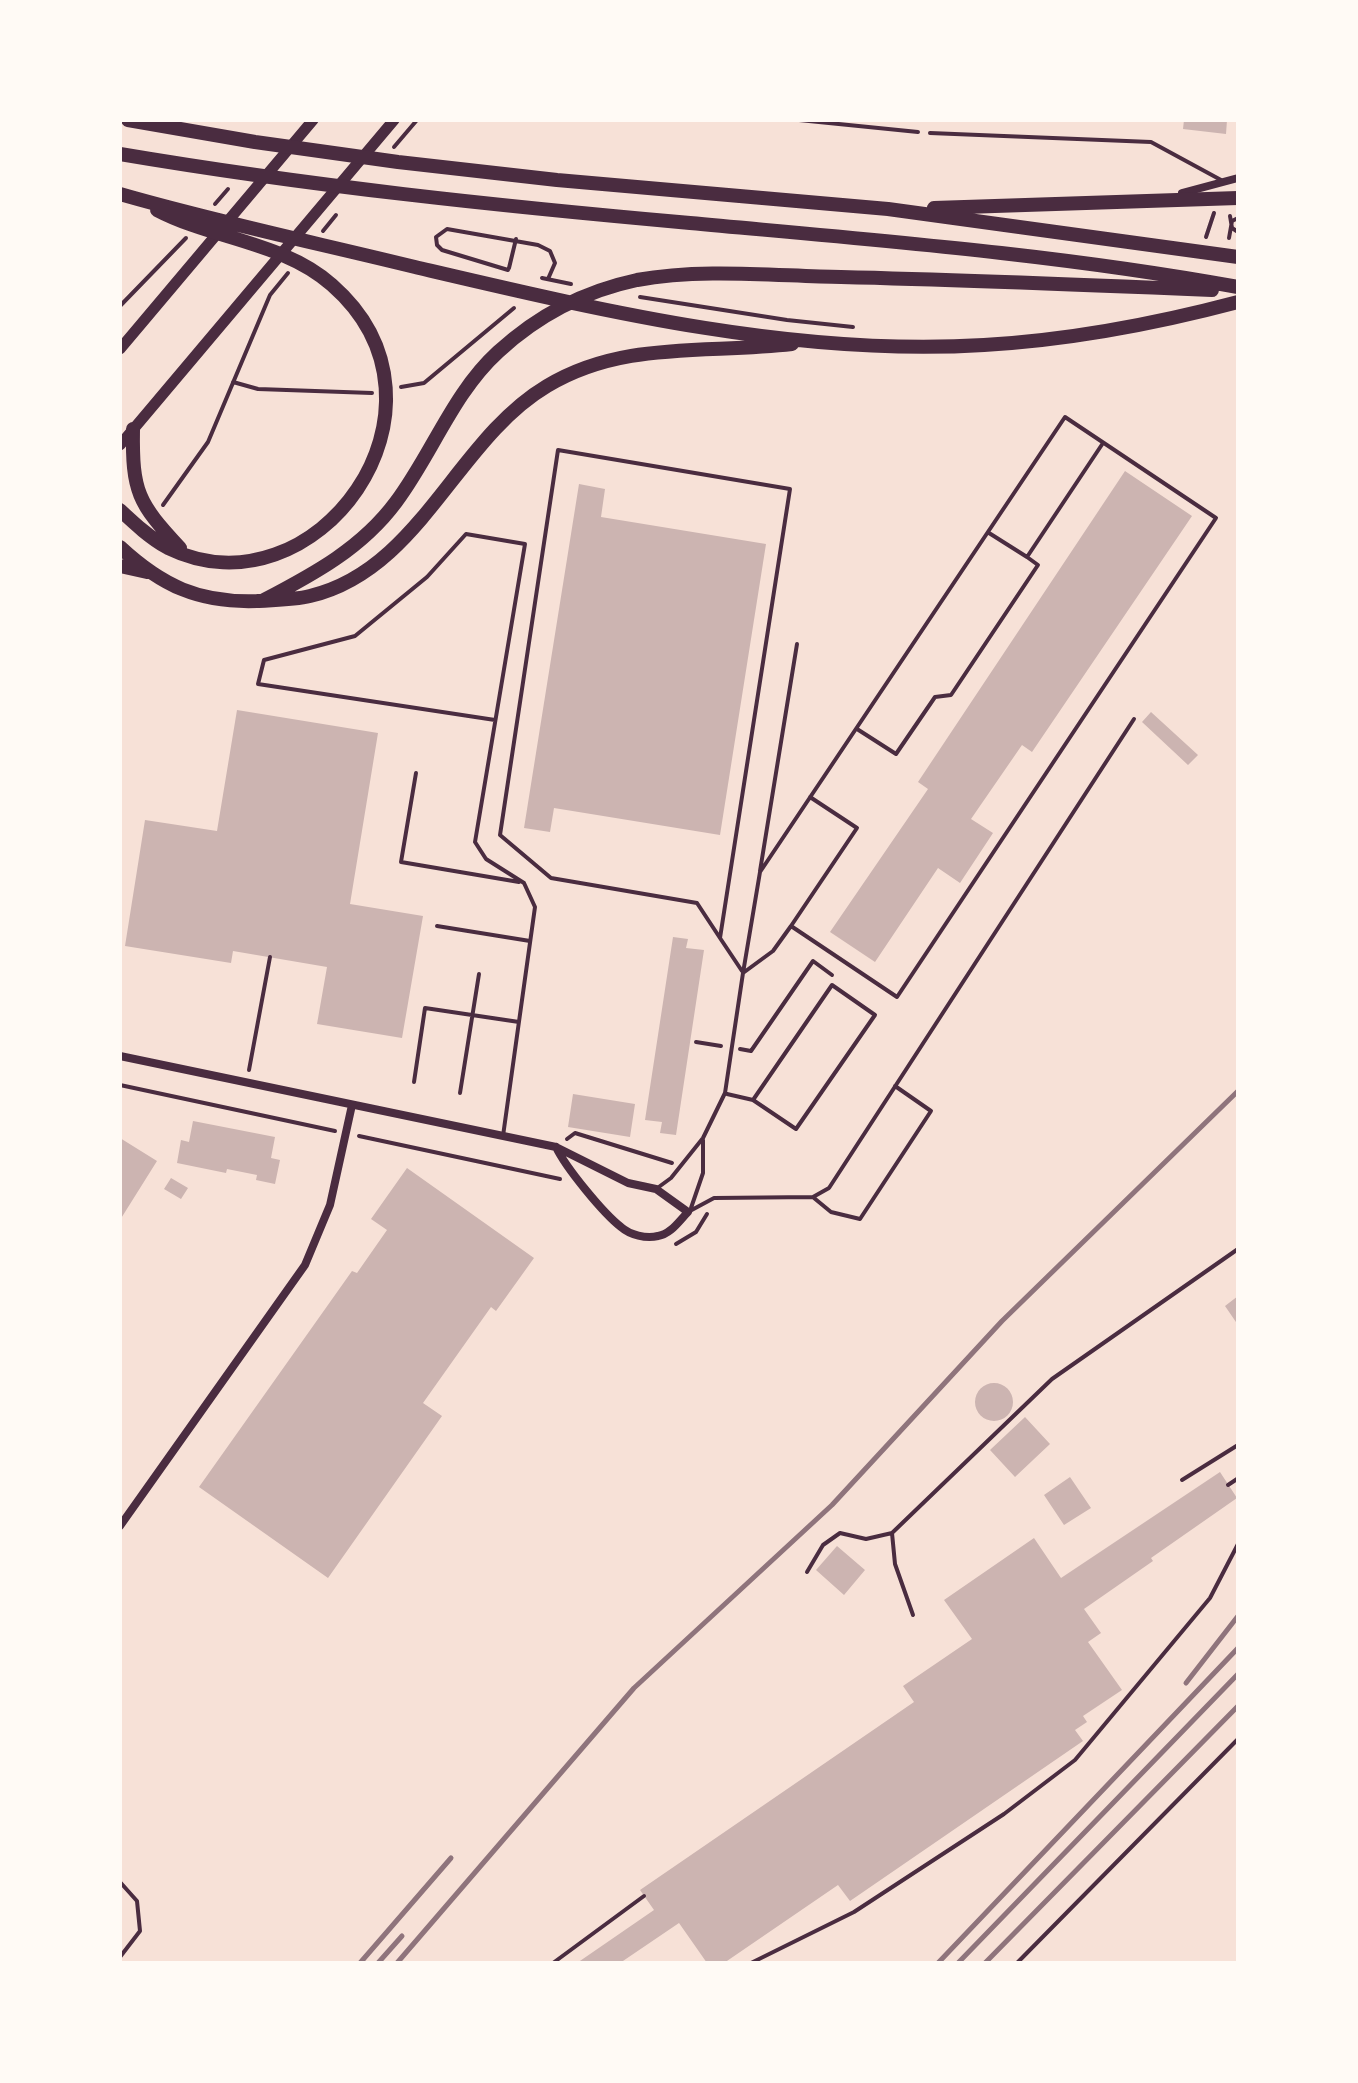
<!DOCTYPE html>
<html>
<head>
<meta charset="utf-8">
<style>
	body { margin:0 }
	#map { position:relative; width:1358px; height:2083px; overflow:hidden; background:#f7e1d7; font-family:"PT Sans Narrow",sans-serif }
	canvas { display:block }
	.frame { position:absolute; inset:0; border:122px solid #fffaf5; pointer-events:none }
</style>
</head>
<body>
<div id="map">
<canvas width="1358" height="2083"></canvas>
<div class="frame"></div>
</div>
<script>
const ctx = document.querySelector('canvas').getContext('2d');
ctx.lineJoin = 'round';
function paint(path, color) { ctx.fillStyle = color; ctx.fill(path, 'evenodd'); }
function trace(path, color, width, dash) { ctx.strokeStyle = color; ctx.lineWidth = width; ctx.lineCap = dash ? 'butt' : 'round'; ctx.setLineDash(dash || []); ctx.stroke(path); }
paint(new Path2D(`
	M1184,120H1227L1226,134L1183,129Z
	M1125,471L1192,516L1032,752L1022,745L971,819L993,833L960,883L938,868L875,962L830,932L928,789L918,782Z
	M579,484L605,489L601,517L766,544L720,835L554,808L550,832L524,828Z
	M237,710L378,733L350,904L423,916L402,1038L317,1024L327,967L233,951L231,963L125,946L145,820L217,831Z
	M1151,712L1198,755L1188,765L1142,722Z
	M673,937L688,939L686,948L704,950L676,1135L660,1133L662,1122L645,1120Z
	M573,1094L635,1104L630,1137L568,1127Z
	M193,1121L275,1137L271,1158L280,1160L275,1184L256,1180L257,1175L227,1169L226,1173L177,1163L181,1140L189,1142Z
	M120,1138L157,1161L120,1220Z
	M407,1168L534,1258L496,1311L491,1307L423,1403L442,1416L328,1578L199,1487L352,1271L357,1273L387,1230L371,1219Z
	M171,1178L188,1188L181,1199L164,1189Z
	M1238,1296V1325L1225,1306Z
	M975 1402a19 19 0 1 1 38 0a19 19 0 1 1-38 0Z
	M1025,1417L1050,1444L1015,1477L990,1450Z
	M1220,1472L1237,1498L1151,1558L1153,1561L1084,1609L1101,1633L1088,1642L1122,1690L1083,1716L1087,1722L1075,1730L1083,1741L850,1901L838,1885L724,1963H707L679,1923L620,1963H577L654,1910L640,1890L914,1702L903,1686L972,1639L944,1600L1034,1538L1061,1578Z
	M1070,1477L1091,1508L1064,1525L1044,1495Z
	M837,1546L865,1570L844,1595L816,1570Z`), '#ccb4b1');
trace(new Path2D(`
	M799,120L918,132
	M394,147L417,120
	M215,204L228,189
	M1230,216L1232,228L1238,232
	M323,231L336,215
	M1206,237L1214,213
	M1229,238L1232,221L1238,218
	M509,268L516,239
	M508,270L442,250L437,245L436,237L447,229L538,245L550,251L555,263L548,279
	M542,278L571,284
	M640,297L787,320L853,327
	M120,306L186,238
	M233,382L258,389L372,393
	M401,387L424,383L514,308
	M163,505L208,442L270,295L288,273
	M696,1042L721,1046
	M740,1049L751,1051L813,961L832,975
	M249,1070L270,957
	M120,1085L335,1131
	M359,1136L560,1179
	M567,1139L575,1133L672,1163
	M676,1244L696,1232L707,1214
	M1228,1485L1237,1479
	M120,1882L137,1901L140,1931L120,1957
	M1017,1963L1238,1739`), '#4a2c40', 4);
trace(new Path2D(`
	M930,133L1151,142L1221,180
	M989,533L1027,557
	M495,720L258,684L264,660L355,636L427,577L466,534L525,544L475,842L486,859L524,883L535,907L503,1136
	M857,729L896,754L935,697L951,695L1038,565L1027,557L1103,443
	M416,773L401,862L519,882
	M760,871L797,644
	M437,926L530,941
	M791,926L857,828L810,797
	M720,938L697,903L551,878L500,835L558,450L790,489L720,938L742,971
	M414,1082L425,1008L519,1022
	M460,1093L479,974
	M727,1094L753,1100L796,1129L875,1015L832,985L753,1100
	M656,1189L671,1178L703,1138L725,1093L743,973L773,951L791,926L897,997L1216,518L1065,417L760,872L743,973
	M814,1198L831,1212L860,1219L931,1111L895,1086
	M691,1208L703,1173V1140
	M688,1212L714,1198L813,1197L829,1188L1134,719
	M1182,1480L1238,1445
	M892,1533L895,1564L913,1615
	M807,1572L823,1545L840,1533L866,1539L892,1533L1052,1379L1238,1249
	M553,1963L644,1896
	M751,1963L854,1912L1004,1814L1075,1760L1210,1598L1238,1544`), '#4a2c40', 4);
trace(new Path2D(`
	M1182,193L1238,178
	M120,1056L556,1147L628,1183L656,1189L688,1212C679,1221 671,1234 658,1236C646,1239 630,1235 621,1227C603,1213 566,1168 556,1147
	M120,1526L305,1265L330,1205L352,1105`), '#4a2c40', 8);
trace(new Path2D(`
	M120,349L313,120
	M120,445L394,120`), '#4a2c40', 11);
trace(new Path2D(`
	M128,120L255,142L398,162L557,180L888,209L1238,257
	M120,154C309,186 499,206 690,223C874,240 1057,254 1238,287
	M120,194C217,222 317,243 415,267C599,310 793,357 984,345C1070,340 1155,324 1238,302
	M934,208L1238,198
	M133,429C132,492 138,503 180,548
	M120,510C135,524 150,538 168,548C315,620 471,407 332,285C284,242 212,239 157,210
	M120,547C162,586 199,603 257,601C274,600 294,600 310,596C420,570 456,440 547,386C623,340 707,354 792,344
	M120,566L147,572
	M264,600C314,574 362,548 396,502C432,454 453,393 498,352C537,316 585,291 637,280C703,268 775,276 841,277C965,280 1089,285 1212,290`), '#4a2c40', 14);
trace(new Path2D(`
	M1186,1683L1238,1616
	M360,1963L451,1858
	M378,1963L402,1936
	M397,1963L634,1688L832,1505L1002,1321L1238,1091
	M938,1963L1238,1648
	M958,1963L1238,1674
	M985,1963L1238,1706`), '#8f747c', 5);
</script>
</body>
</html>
